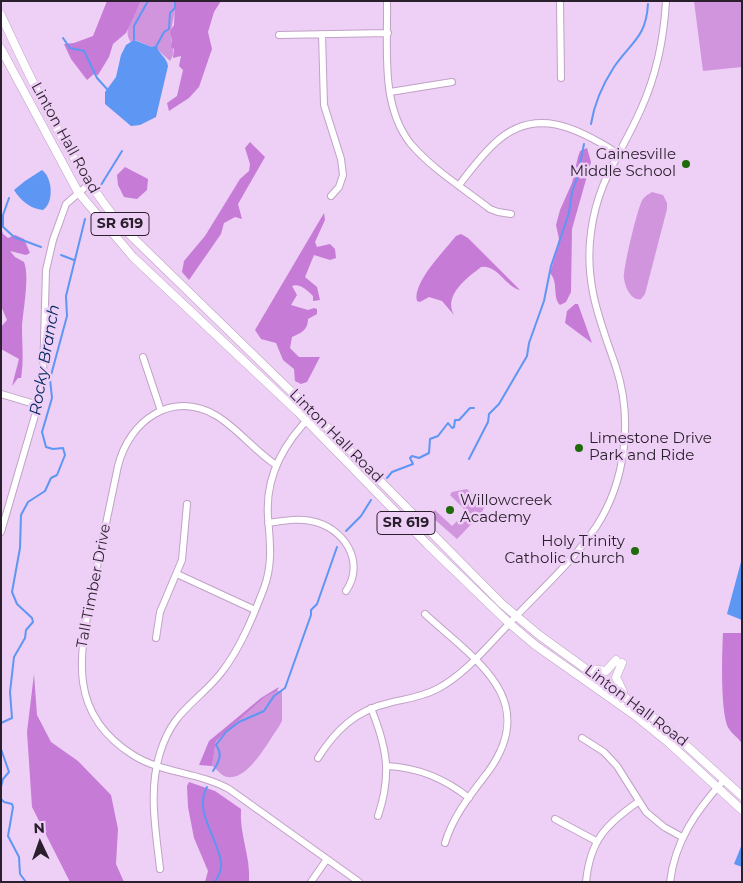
<!DOCTYPE html>
<html>
<head>
<meta charset="utf-8">
<style>
	body { margin:0 }
	#map { position:relative; width:743px; height:883px; overflow:hidden; background:#eecff5; font-family:Montserrat,sans-serif }
	canvas { display:block }
	.frame { position:absolute; inset:0; border:2px solid #2a1f2d; pointer-events:none }
	.north { position:absolute; left:15px; top:818px; width:50px; height:50px; -webkit-text-stroke:4px #eecff5; paint-order:stroke; rotate:357deg; font-size:14px; font-weight:700; line-height:20px; text-align:center; color:#2a1f2d }
	.north::after { content:''; display:block; margin:auto; width:18px; height:22px; background:#2a1f2d; clip-path:polygon(50% 0,100% 100%,50% 72%,0 100%) }
</style>
</head>
<body>
<div id="map">
<canvas width="743" height="883"></canvas>
<div class="frame"></div>
<div class="north">N</div>
</div>
<script>
const ctx = document.querySelector('canvas').getContext('2d');
ctx.lineJoin = 'round';
function paint(path, color) { ctx.fillStyle = color; ctx.fill(path, 'evenodd'); }
function trace(path, color, width, dash) { ctx.strokeStyle = color; ctx.lineWidth = width; ctx.lineCap = dash ? 'butt' : 'round'; ctx.setLineDash(dash || []); ctx.stroke(path); }
function label(font, color, halo, rows, align = 'center') {
  ctx.font = font + ' Montserrat,sans-serif'; ctx.lineWidth = 5; ctx.setLineDash([]); ctx.textBaseline = 'middle'; ctx.strokeStyle = halo; ctx.fillStyle = color; for (const [text, x, y, turn = 0] of rows) {
    ctx.save(); ctx.translate(x, y); ctx.rotate((+turn || 0) * Math.PI / 180); ctx.textAlign = isNaN(turn) ? turn : align; if (halo) ctx.strokeText(text, 0, 0); ctx.fillText(text, 0, 0); ctx.restore();
  }
}
paint(new Path2D(`
	M141,1H175C176,13 170,29 171,37C172,46 176,53 170,61L159,51L156,46L152,47L135,40L131,42C121,30 136,14 141,1Z
	M694,1H742V67L703,71Z
	M652,192L663,195L667,203V209L645,294L641,299C631,301 625,287 624,278C623,269 638,205 643,199C646,195 649,194 652,192Z
	M467,489L485,506L481,514L457,539L433,518L432,513L435,510L452,526L457,521L460,524L465,519L462,516L466,511L450,495L452,492Z
	M277,691H282V721L278,728C267,743 246,785 224,776C220,774 217,769 212,766L216,741L265,697Z`), '#d195de');
paint(new Path2D(`
	M107,1H141L126,33L113,44L109,57L98,75L94,74L87,80L71,59L64,44L74,43L93,36Z
	M175,1H221L214,12L208,32L212,49L199,87L189,98L169,111L167,103L177,96L183,70L179,66L181,56L173,58L174,49L171,47L172,41L170,31L174,25Z
	M250,142L265,157L238,204L242,219L235,217L224,223L221,234L189,280L182,272L184,261L205,236L240,179L249,171L250,164L245,148Z
	M587,148L591,162L572,229L571,292L566,302L560,305C552,297 559,283 550,273L557,250L559,239L556,225L560,210L572,183L578,157L580,151Z
	M125,167L148,179L147,190L137,199L124,197L118,185L117,175Z
	M324,213L325,220L315,242L317,247L330,244L335,249L336,258L330,260L314,255L305,277L317,287L320,300L313,301V296C308,291 300,283 292,286L297,295L291,305L308,310L314,308L317,309V314L308,319C308,330 301,333 292,337L290,348L299,357H320L307,382L301,384L295,381L294,369L283,360L276,343L261,339L255,330Z
	M1,228L3,234L8,238L15,235L24,239L30,253L26,255L10,251L15,257L24,262C30,277 23,310 22,327C22,345 24,361 21,378H18L12,386L19,359L1,349V327L7,320L1,306Z
	M461,234L468,238L520,290C506,287 497,264 481,267C467,278 443,295 454,315L442,301L429,297L420,302L417,301C412,283 445,250 456,236Z
	M575,304H578L592,343L565,323L567,311Z
	M723,633H742V744C738,737 733,735 729,729C720,716 722,651 723,633Z
	M34,674L37,715L51,742L78,761L111,795L118,829L116,864L124,882H70L32,807L27,732Z
	M279,687L277,691L265,697L216,741L212,766L199,765L209,741L261,698Z
	M189,782L215,791L241,809C239,834 251,857 249,882H205L208,871L194,838L188,807L187,786Z`), '#c67bd6');
paint(new Path2D(`
	M134,40L152,47L157,45C157,53 167,57 168,66L156,117L140,125L131,126L105,104V92L116,77L121,55L126,45Z
	M42,170C53,178 54,203 43,210C31,209 21,201 14,190L25,181Z
	M742,558V620L727,614Z
	M742,844V867L734,864Z`), '#5e96f3');
trace(new Path2D(`
	M63,38L70,48L84,51L97,78L107,89
	M134,40V26L148,1
	M157,45L164,32L169,29L170,13L175,8V1
	M591,124C594,105 603,84 614,67C631,42 646,38 648,4
	M101,185L122,151
	M1,225L14,237L41,247
	M3,227V215L9,198
	M61,255L74,260
	M469,459L488,422L489,414L499,404L527,356L529,343L544,301L551,266L569,213L572,192L577,178L584,144
	M387,478L392,472L413,464L410,458L412,456L419,458L429,453L430,439L438,436L448,423L452,428L454,427L455,420H459L470,408H474
	M346,531L361,516L371,500
	M1,723L12,718L10,692L14,657L25,638L26,630L33,622L32,618L17,604L12,592L20,548L21,515L28,502L45,491L51,478L57,475L65,455L63,448L53,449L46,447L42,432L52,398L50,379L67,316L66,296L85,219
	M1,749L9,772L3,779L1,787
	M213,771C219,762 223,754 216,745L226,732L239,722L264,711L274,696L285,688L311,615V610L317,604L337,547
	M207,787C193,812 219,839 221,863C222,869 218,877 215,882
	M1,799L4,802L12,804L13,807L8,836L19,857L20,874L26,882`), '#5e96f3', 2);
const minor = new Path2D(`
	M387,1C388,47 380,104 410,143C432,169 463,188 490,209L498,212L511,214
	M560,1L561,78
	M322,34L324,105L341,159L343,175L339,187L331,196
	M279,35L388,33
	M390,92L452,82
	M459,185C470,171 481,156 494,144C534,105 578,128 617,153
	M143,357L161,411
	M1,394L38,405
	M276,465C255,451 238,429 217,416C172,389 129,421 118,466C110,504 102,543 94,581C81,648 63,711 133,755C161,773 198,772 229,789L359,882
	M268,523C283,521 297,518 311,521C344,527 366,562 346,591
	M1,532L38,405L43,376L46,270L53,240L66,204L89,184
	M177,574L255,610
	M425,614C475,660 541,699 488,772C471,794 453,816 445,843
	M156,638L160,612L182,560L187,504
	M371,708C387,748 392,774 378,816
	M582,738L604,752L617,766L646,812L664,827L682,837
	M318,758C335,731 356,710 389,703C405,699 422,697 437,689C464,675 486,648 506,627C535,595 571,564 596,527C626,481 633,419 616,367C600,321 584,283 591,232C598,179 621,155 641,109C656,76 664,37 666,1
	M388,766C419,768 444,778 469,798
	M555,819L596,841
	M160,869C156,831 148,791 160,753C173,710 197,703 221,673C240,649 253,617 264,588C273,564 270,542 268,517C265,476 285,441 314,413
	M311,882L327,859
	M586,882C590,841 605,825 638,802
	M670,882C675,840 697,810 724,780`);
const major = new Path2D(`
	M1,15C35,89 71,164 122,227L305,405L502,604L539,635L666,727L742,796
	M1,49L78,192L133,257L298,412L427,544L509,623L535,645L633,714L669,743L742,810
	M622,663L616,677L623,692
	M591,669L606,671L616,660`);
trace(minor, '#c0a2c6', 8);
trace(major, '#c0a2c6', 9);
trace(minor, '#fff', 6);
trace(major, '#fff', 8);
for (const [x, y, r, color] of [
	[686,164,5,"#1f6a09"],
	[579,448,5,"#1f6a09"],
	[450,510,5,"#1f6a09"],
	[635,551,5,"#1f6a09"]
]) { const dot = new Path2D(); dot.arc(x, y, r, 0, 2 * Math.PI); ctx.fillStyle = color; ctx.fill(dot); trace(dot, '#eecff5', 2); }
for (const [x, y, w] of [
	[120,224,58],
	[406,523,58]
]) { const box = new Path2D(); box.roundRect(x - w / 2, y - 11.5, w, 23, 4); ctx.fillStyle = '#eecff5'; ctx.fill(box); trace(box, '#2a1f2d', 1); }
label('bold 14px', '#2a1f2d', null, [
	["SR 619",120,224],
	["SR 619",406,523]
]);
label('15px', '#2a1f2d', '#eecff5', [
	["Linton Hall Road",65,138,61],
	["Linton Hall Road",336,436,45],
	["Tall Timber Drive",94,586,-79],
	["Linton Hall Road",636,706,37]
]);
label('15px', '#2a1f2d', '#eecff5', [
	["Gainesville",676,155],
	["Middle School",676,172],
	["Limestone Drive",589,439,"left"],
	["Park and Ride",589,456,"left"],
	["Willowcreek",460,501,"left"],
	["Academy",460,518,"left"],
	["Holy Trinity",625,542],
	["Catholic Church",625,559]
], 'right');
label('italic 16px', '#072962', '#eecff5', [
	["Rocky Branch",45,360,-80]
]);
</script>
</body>
</html>
